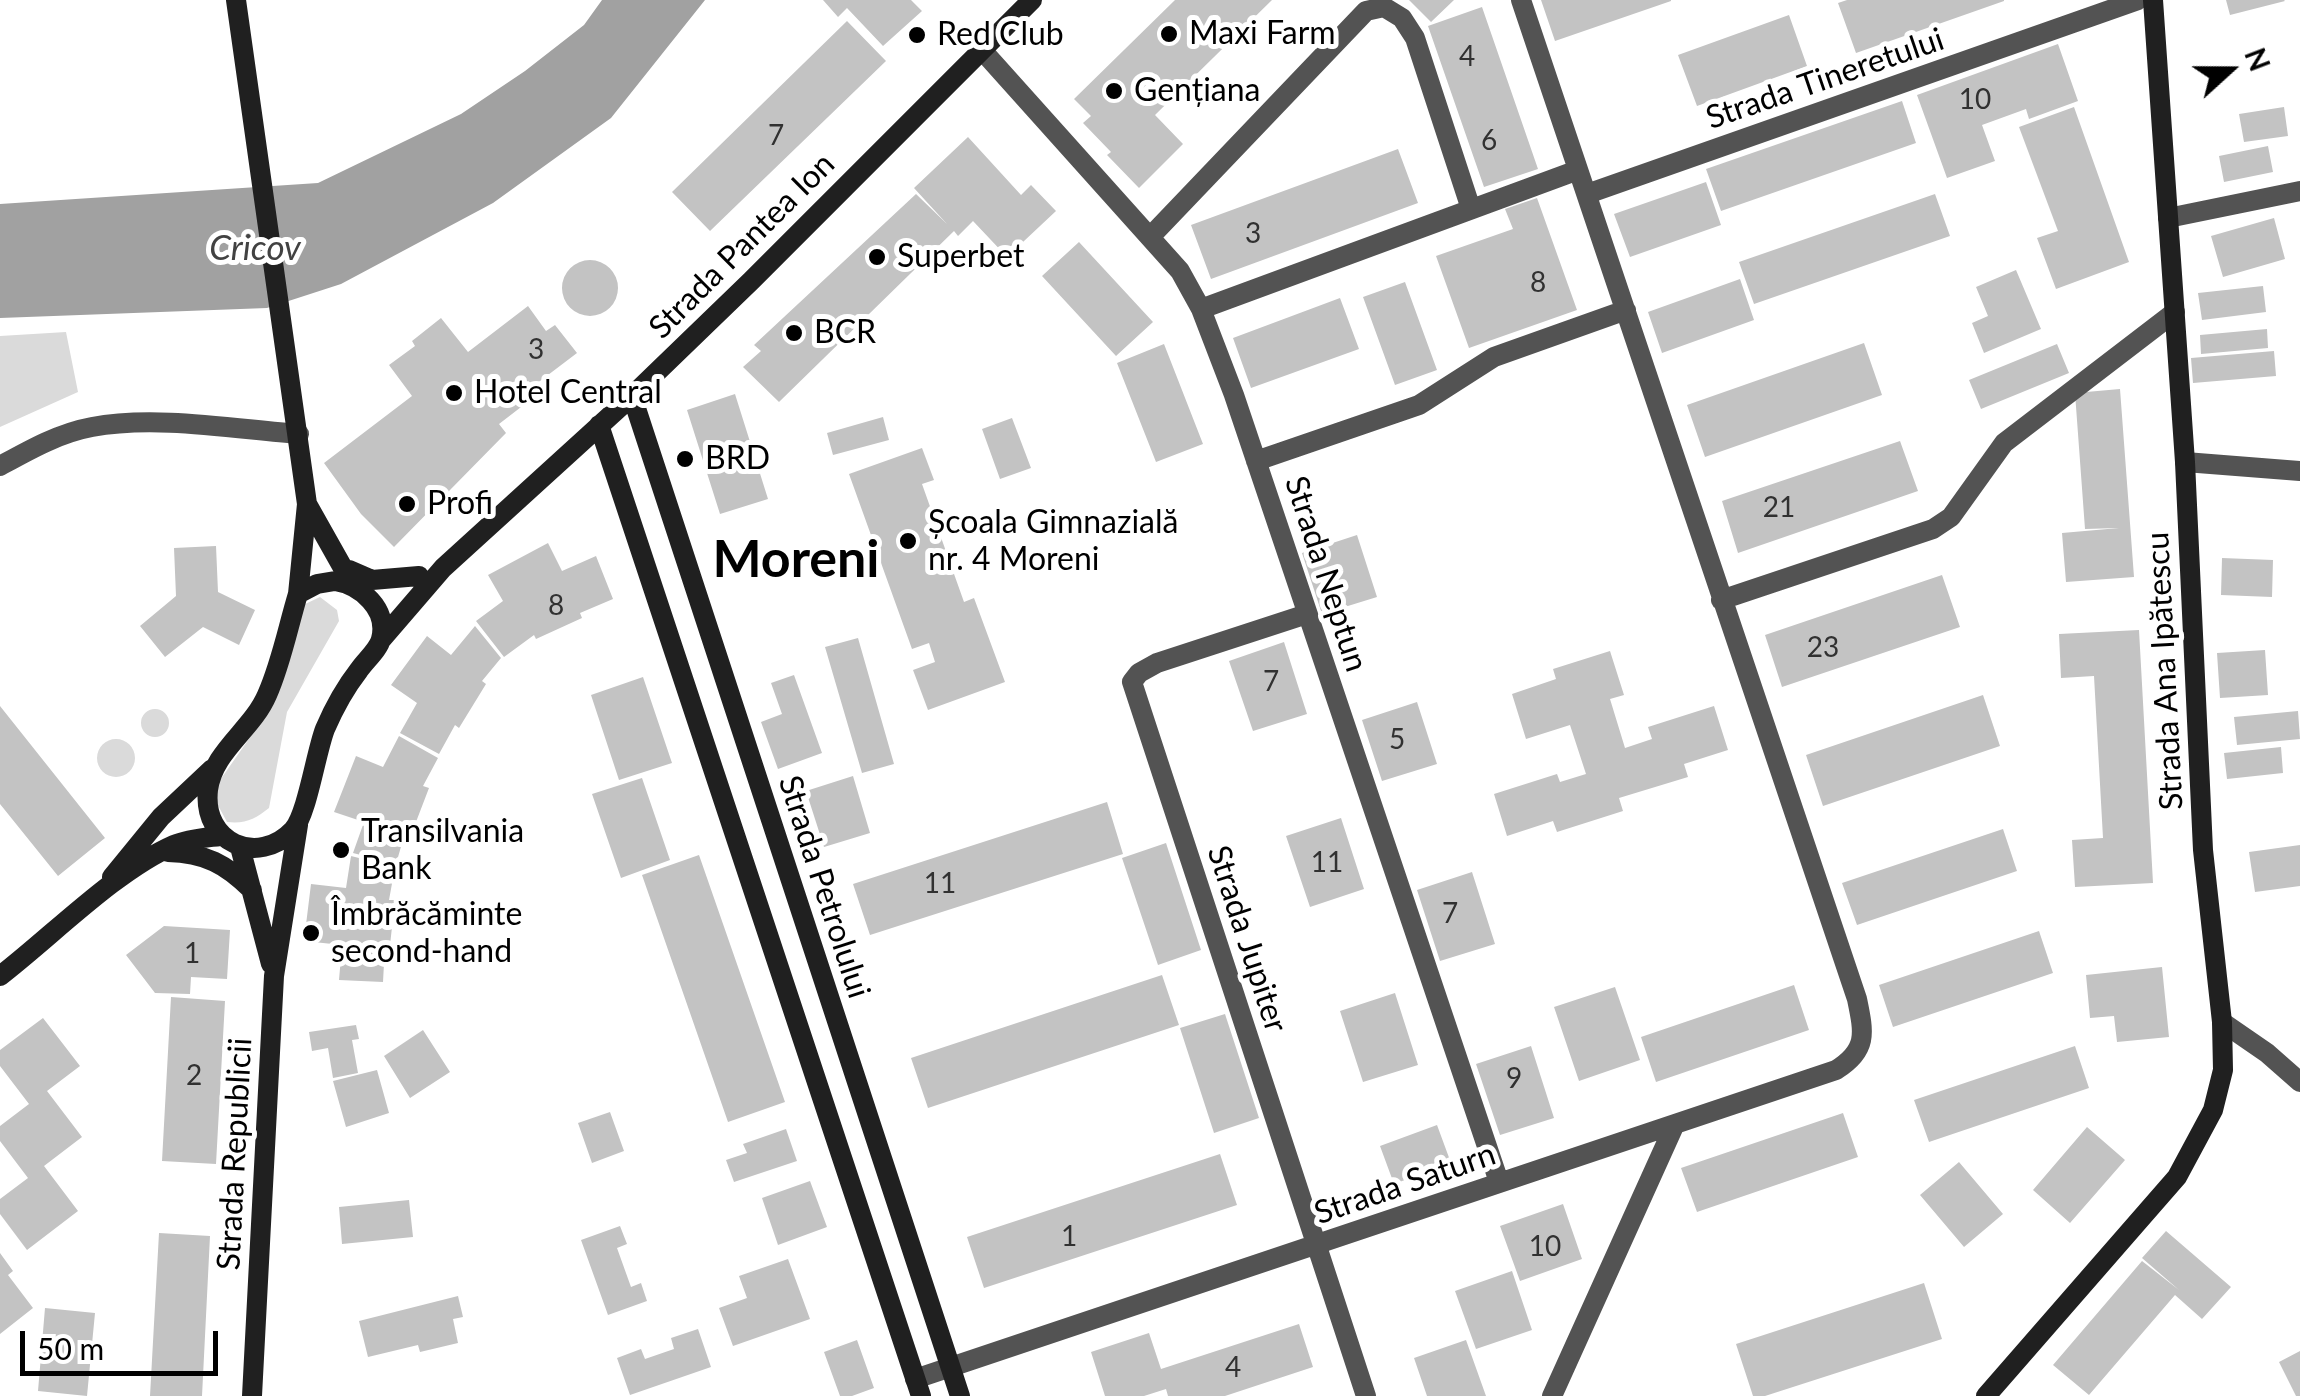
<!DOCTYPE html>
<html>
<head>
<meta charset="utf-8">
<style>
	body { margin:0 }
	#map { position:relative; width:2300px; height:1396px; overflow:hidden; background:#fff; font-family:Lato,sans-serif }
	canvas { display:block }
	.north { position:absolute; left:2180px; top:20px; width:100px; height:100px; -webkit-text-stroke:8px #fff; paint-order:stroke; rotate:69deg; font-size:28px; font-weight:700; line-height:40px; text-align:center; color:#000 }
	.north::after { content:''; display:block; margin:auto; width:35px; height:45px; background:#000; clip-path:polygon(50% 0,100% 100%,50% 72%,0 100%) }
	.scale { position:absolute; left:20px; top:1331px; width:198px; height:45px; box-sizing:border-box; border:5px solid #000; border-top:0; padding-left:12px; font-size:30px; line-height:35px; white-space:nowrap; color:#000; -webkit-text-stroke:8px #fff; paint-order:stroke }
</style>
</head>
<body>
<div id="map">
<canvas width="2300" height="1396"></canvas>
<div class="north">N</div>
<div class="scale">50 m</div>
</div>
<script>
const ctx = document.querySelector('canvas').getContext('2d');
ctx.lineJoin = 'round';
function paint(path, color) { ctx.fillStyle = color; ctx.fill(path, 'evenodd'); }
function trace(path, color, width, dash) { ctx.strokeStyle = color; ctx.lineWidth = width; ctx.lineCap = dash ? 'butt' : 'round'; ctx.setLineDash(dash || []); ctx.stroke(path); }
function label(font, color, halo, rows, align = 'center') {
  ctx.font = font + ' Lato,sans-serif'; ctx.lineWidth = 10; ctx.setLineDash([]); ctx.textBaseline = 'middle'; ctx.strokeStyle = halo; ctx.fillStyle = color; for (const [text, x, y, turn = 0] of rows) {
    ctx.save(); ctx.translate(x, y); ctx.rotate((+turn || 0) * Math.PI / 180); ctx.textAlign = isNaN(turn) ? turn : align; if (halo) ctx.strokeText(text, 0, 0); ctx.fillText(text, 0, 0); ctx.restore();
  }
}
paint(new Path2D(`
	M66,332L78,392L0,427V336Z
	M320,597L337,610L339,621L287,712L269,808C255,819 246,824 227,822L214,798L218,783L265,716L301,606Z
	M141 723a14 14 0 1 1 28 0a14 14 0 1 1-28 0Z
	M97 758a19 19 0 1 1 38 0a19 19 0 1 1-38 0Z`), '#dadada');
paint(new Path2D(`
	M602,0H705L611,118L493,203L341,284L267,308L0,318V204L318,183L461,114L525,71L584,25Z`), '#a1a1a1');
paint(new Path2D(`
	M823,0H911L922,11L883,46L847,8L838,17Z
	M1175,0H1272L1155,115L1183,144L1139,188L1107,155L1111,152L1083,123L1091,116L1074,99Z
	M1409,0H1454L1431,22Z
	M1541,0H1671V1L1555,41Z
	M1847,0H2004V1L1856,53L1838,3Z
	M2226,0H2284L2285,1L2230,15Z
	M1482,7L1538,169L1484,187L1428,26Z
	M1789,15L1807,66L1697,106L1678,55Z
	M847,21L886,61L710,231L672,192Z
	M2058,44L2078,101L2029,119L2026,109L1982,125L1995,161L1947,178L1917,95Z
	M1902,101L1916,143L1721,211L1706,169Z
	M2074,107L2129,262L2056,289L2037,238L2058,231L2019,127Z
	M2284,107L2288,136L2244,142L2239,114Z
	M968,137L1021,195L1031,185L1056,211L1007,257L973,221L958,236L954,231L779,402L743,367L761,351L754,345L916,194L947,224L914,188Z
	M2268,146L2273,172L2224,182L2219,156Z
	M1398,149L1418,203L1211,279L1191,225Z
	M1706,182L1721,225L1630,257L1614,214Z
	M1935,194L1950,236L1754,304L1739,262Z
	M1537,198L1577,310L1469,348L1436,256L1513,229L1505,209Z
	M2274,218L2285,259L2223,277L2211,236Z
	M1079,242L1153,322L1116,356L1042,276Z
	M562 288a28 28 0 1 1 56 0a28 28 0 1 1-56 0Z
	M2016,270L2041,329L1984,353L1972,323L1988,316L1976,287Z
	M1740,279L1754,320L1662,353L1648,312Z
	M1405,282L1437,370L1395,385L1363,297Z
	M2263,286L2266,312L2202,320L2198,293Z
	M1340,298L1359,349L1251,388L1233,338Z
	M528,306L546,331L555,325L577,353L519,397L525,404L499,424L506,433L394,547L361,514L324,463L412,396L389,365L415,346L412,341L441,318L468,352Z
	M2267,329L2268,348L2201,354L2200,335Z
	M1864,343L1882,395L1705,457L1687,405Z
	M1164,344L1203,444L1156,462L1117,363Z
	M2057,344L2069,373L1981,409L1969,380Z
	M2274,351L2276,376L2193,383L2191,358Z
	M2120,389L2134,577L2066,582L2062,533L2119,528L2085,529L2075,393Z
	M735,394L768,499L720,514L687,410Z
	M883,417L889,440L833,455L827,433Z
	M1012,418L1031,468L1000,479L982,429Z
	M1900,441L1918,491L1738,553L1722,501Z
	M922,448L934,480L922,484L964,602L974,598L1005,682L928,710L913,670L935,662L929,643L912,649L849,474Z
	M1357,535L1377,597L1322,614L1302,553Z
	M548,543L562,571L596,556L613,599L580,613L582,618L536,639L534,635L504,657L476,621L503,601L488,575Z
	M216,546L218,592L255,610L239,645L203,627L165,657L140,626L176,596L174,548Z
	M2222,558L2273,560L2272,597L2221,595Z
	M1942,575L1960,627L1782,687L1765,635Z
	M475,626L501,658L482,681L486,684L459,728L455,725L439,754L400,733L417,703L391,685L427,636L451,655Z
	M2139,630L2153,883L2075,887L2072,840L2103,838L2094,676L2061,678L2059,634Z
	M858,638L894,764L862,773L825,647Z
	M1284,642L1307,714L1253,731L1229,661Z
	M2265,650L2268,695L2220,698L2217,653Z
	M1610,651L1624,695L1610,699L1625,748L1652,739L1648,727L1714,706L1728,750L1684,764L1688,777L1619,798L1623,811L1557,832L1553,821L1507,836L1494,794L1557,774L1560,782L1586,774L1570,725L1526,739L1512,694L1556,679L1553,669Z
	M794,675L822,753L778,769L761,722L782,714L771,683Z
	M643,677L672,763L619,780L591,695Z
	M1983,695L2000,746L1823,806L1806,755Z
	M1417,702L1437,764L1382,781L1362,720Z
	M0,706L105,838L58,876L0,804Z
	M2298,711L2300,739L2237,745L2234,717Z
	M399,736L438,758L423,786L429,788L411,835L405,833L396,864L353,853L364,822L334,812L356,756L383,767Z
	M2281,747L2283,773L2227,779L2224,753Z
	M853,776L870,833L824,847L806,791Z
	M642,778L670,860L621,878L592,794Z
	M1107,802L1123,854L870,935L853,884Z
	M1341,818L1364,889L1310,907L1286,836Z
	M2003,829L2017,871L1857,925L1842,883Z
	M1166,843L1201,950L1158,965L1122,858Z
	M2300,845V886L2255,892L2249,852Z
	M699,855L785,1102L728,1122L642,875Z
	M351,856L395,867L389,900H395L390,945H385L383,982L339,980L342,945L304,941L311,884L346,888Z
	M1472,872L1495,944L1440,961L1417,890Z
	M164,926L230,930L227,979L191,977L190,994L155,993L126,955Z
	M2039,931L2053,973L1893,1027L1879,985Z
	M2162,967L2169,1037L2117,1042L2114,1016L2090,1018L2086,975Z
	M1162,975L1179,1025L928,1108L911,1058Z
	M1794,985L1809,1030L1656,1082L1641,1037Z
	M1615,987L1640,1060L1579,1081L1554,1007Z
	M1395,993L1418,1065L1363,1082L1340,1011Z
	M171,997L225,1001L216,1164L162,1161Z
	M1225,1014L1259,1118L1214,1133L1180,1028Z
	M43,1018L80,1066L47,1091L82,1137L44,1166L78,1211L27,1250L0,1214V1199L28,1178L0,1141V1126L29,1104L0,1066V1050Z
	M356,1025L359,1039L352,1040L358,1073L333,1078L328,1048L312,1051L309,1032Z
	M423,1030L450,1072L410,1098L384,1056Z
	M1531,1046L1554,1118L1500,1135L1476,1064Z
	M2075,1046L2089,1088L1929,1142L1914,1100Z
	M377,1070L389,1113L346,1127L333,1081Z
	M610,1112L624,1151L592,1163L578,1123Z
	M1843,1113L1858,1157L1697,1212L1681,1168Z
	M1437,1125L1451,1163L1394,1184L1380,1146Z
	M2087,1127L2125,1160L2070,1223L2033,1190Z
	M786,1129L797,1161L734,1182L726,1160L747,1153L743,1144Z
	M1220,1154L1237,1205L984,1288L967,1237Z
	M1959,1162L2003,1214L1964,1247L1920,1195Z
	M810,1181L827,1227L778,1245L762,1198Z
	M409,1200L413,1237L342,1244L339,1207Z
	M1563,1204L1582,1259L1520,1281L1500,1226Z
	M620,1226L627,1244L617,1248L631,1287L641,1283L647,1301L608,1315L581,1240Z
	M2166,1231L2231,1287L2202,1319L2175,1295L2089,1395L2053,1365L2142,1261L2179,1290L2142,1258Z
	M159,1233L210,1236L202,1396H150Z
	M0,1253L13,1271L8,1275L33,1308L0,1334Z
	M788,1259L810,1319L733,1346L719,1308L747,1298L739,1276Z
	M1512,1271L1532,1330L1476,1349L1455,1291Z
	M1924,1283L1942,1339L1765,1396H1753L1736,1344Z
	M458,1296L463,1317L453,1319L458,1343L420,1352L418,1345L368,1357L359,1321Z
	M45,1308L95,1313L87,1396L38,1391Z
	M1299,1324L1313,1367L1225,1396H1168L1166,1389L1144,1396H1105L1091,1352L1149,1333L1161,1369Z
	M698,1329L711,1367L630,1395L617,1358L641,1349L645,1359L674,1349L671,1338Z
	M857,1340L874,1388L852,1396H840L824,1352Z
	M1466,1340L1486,1396H1427L1414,1358Z
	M2300,1351V1396H2296L2279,1362Z`), '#c3c3c3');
trace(new Path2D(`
	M981,49L1180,271L1201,309L1234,395L1499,1182
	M1587,194L2138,0
	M2168,218L2300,191
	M1151,236L1366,11L1384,7L1402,18L1415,38L1471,209
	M1201,309L1578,170
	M1256,461L1419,405L1494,357L1626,310
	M2185,462L2300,471
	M0,466C29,450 59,433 92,427C155,415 235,429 299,434
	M1721,600L1933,529L1951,517L2004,443L2175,312
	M1307,614L1157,663L1139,673L1132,682L1366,1396
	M2222,1022L2267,1053L2300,1082
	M915,1379L1836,1070C1868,1050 1864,1033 1857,999L1521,0
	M1552,1396L1675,1124`), '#535353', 20);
trace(new Path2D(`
	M236,0L307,504L298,594
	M632,396L960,1396
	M599,425L921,1396
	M307,504L352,584
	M349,570L372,580L419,576
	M335,581C360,585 389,609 381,639C379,649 365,661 359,670C345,688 334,708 325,729C316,752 307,815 293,830C258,867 202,843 208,790C213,751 252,730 267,695C281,664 288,627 298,594L317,584Z
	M381,640L443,568L632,396L751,281L1032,0
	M240,847L271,964
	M168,852C205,853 226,864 252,890
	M112,877L161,817L212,769
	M0,976C52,936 115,871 174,845C188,839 204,838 220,836
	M252,1396L274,976L298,825
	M1986,1396L2177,1177L2213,1110L2223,1070L2222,1022L2203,850L2185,462L2153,0`), '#202020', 20);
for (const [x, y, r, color] of [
	[1169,34,10,"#000"],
	[917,35,10,"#000"],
	[1114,91,10,"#000"],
	[877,257,10,"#000"],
	[794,333,10,"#000"],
	[454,393,10,"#000"],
	[685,459,10,"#000"],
	[407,504,10,"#000"],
	[908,541,10,"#000"],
	[341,850,10,"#000"],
	[311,933,10,"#000"]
]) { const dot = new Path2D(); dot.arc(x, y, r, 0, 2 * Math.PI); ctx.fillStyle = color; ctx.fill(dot); trace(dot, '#fff', 4); }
label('28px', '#313131', null, [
	["4",1467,57],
	["10",1975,100],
	["7",776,136],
	["6",1489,141],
	["3",1253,234],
	["8",1538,283],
	["3",536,350],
	["21",1779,508],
	["8",556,606],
	["23",1823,648],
	["7",1271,682],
	["5",1397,740],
	["11",1327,863],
	["11",940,884],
	["7",1450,914],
	["1",192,954],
	["2",194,1076],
	["9",1514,1079],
	["1",1069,1237],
	["10",1545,1247],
	["4",1233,1368]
]);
label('32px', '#000', '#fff', [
	["Maxi Farm",1189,34],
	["Red Club",937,35],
	["Gențiana",1134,91],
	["Superbet",897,257],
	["BCR",814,333],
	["Hotel Central",474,393],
	["BRD",705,459],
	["Profi",427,504],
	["Școala Gimnazială",928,523],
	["nr. 4 Moreni",928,560],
	["Transilvania",361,832],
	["Bank",361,869],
	["Îmbrăcăminte",331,915],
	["second-hand",331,952]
], 'left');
label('32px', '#000', '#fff', [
	["Strada Tineretului",1825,79,-19],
	["Strada Pantea Ion",742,246,-45],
	["Strada Neptun",1326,574,72],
	["Strada Ana Ipătescu",2165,671,-93],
	["Strada Petrolului",824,887,72],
	["Strada Jupiter",1247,939,72],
	["Strada Republicii",235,1154,-87],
	["Strada Saturn",1405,1184,-19]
]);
label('italic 35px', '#424242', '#fff', [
	["Cricov",255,249]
]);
label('bold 52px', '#000', '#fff', [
	["Moreni",796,560]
]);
</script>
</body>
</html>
